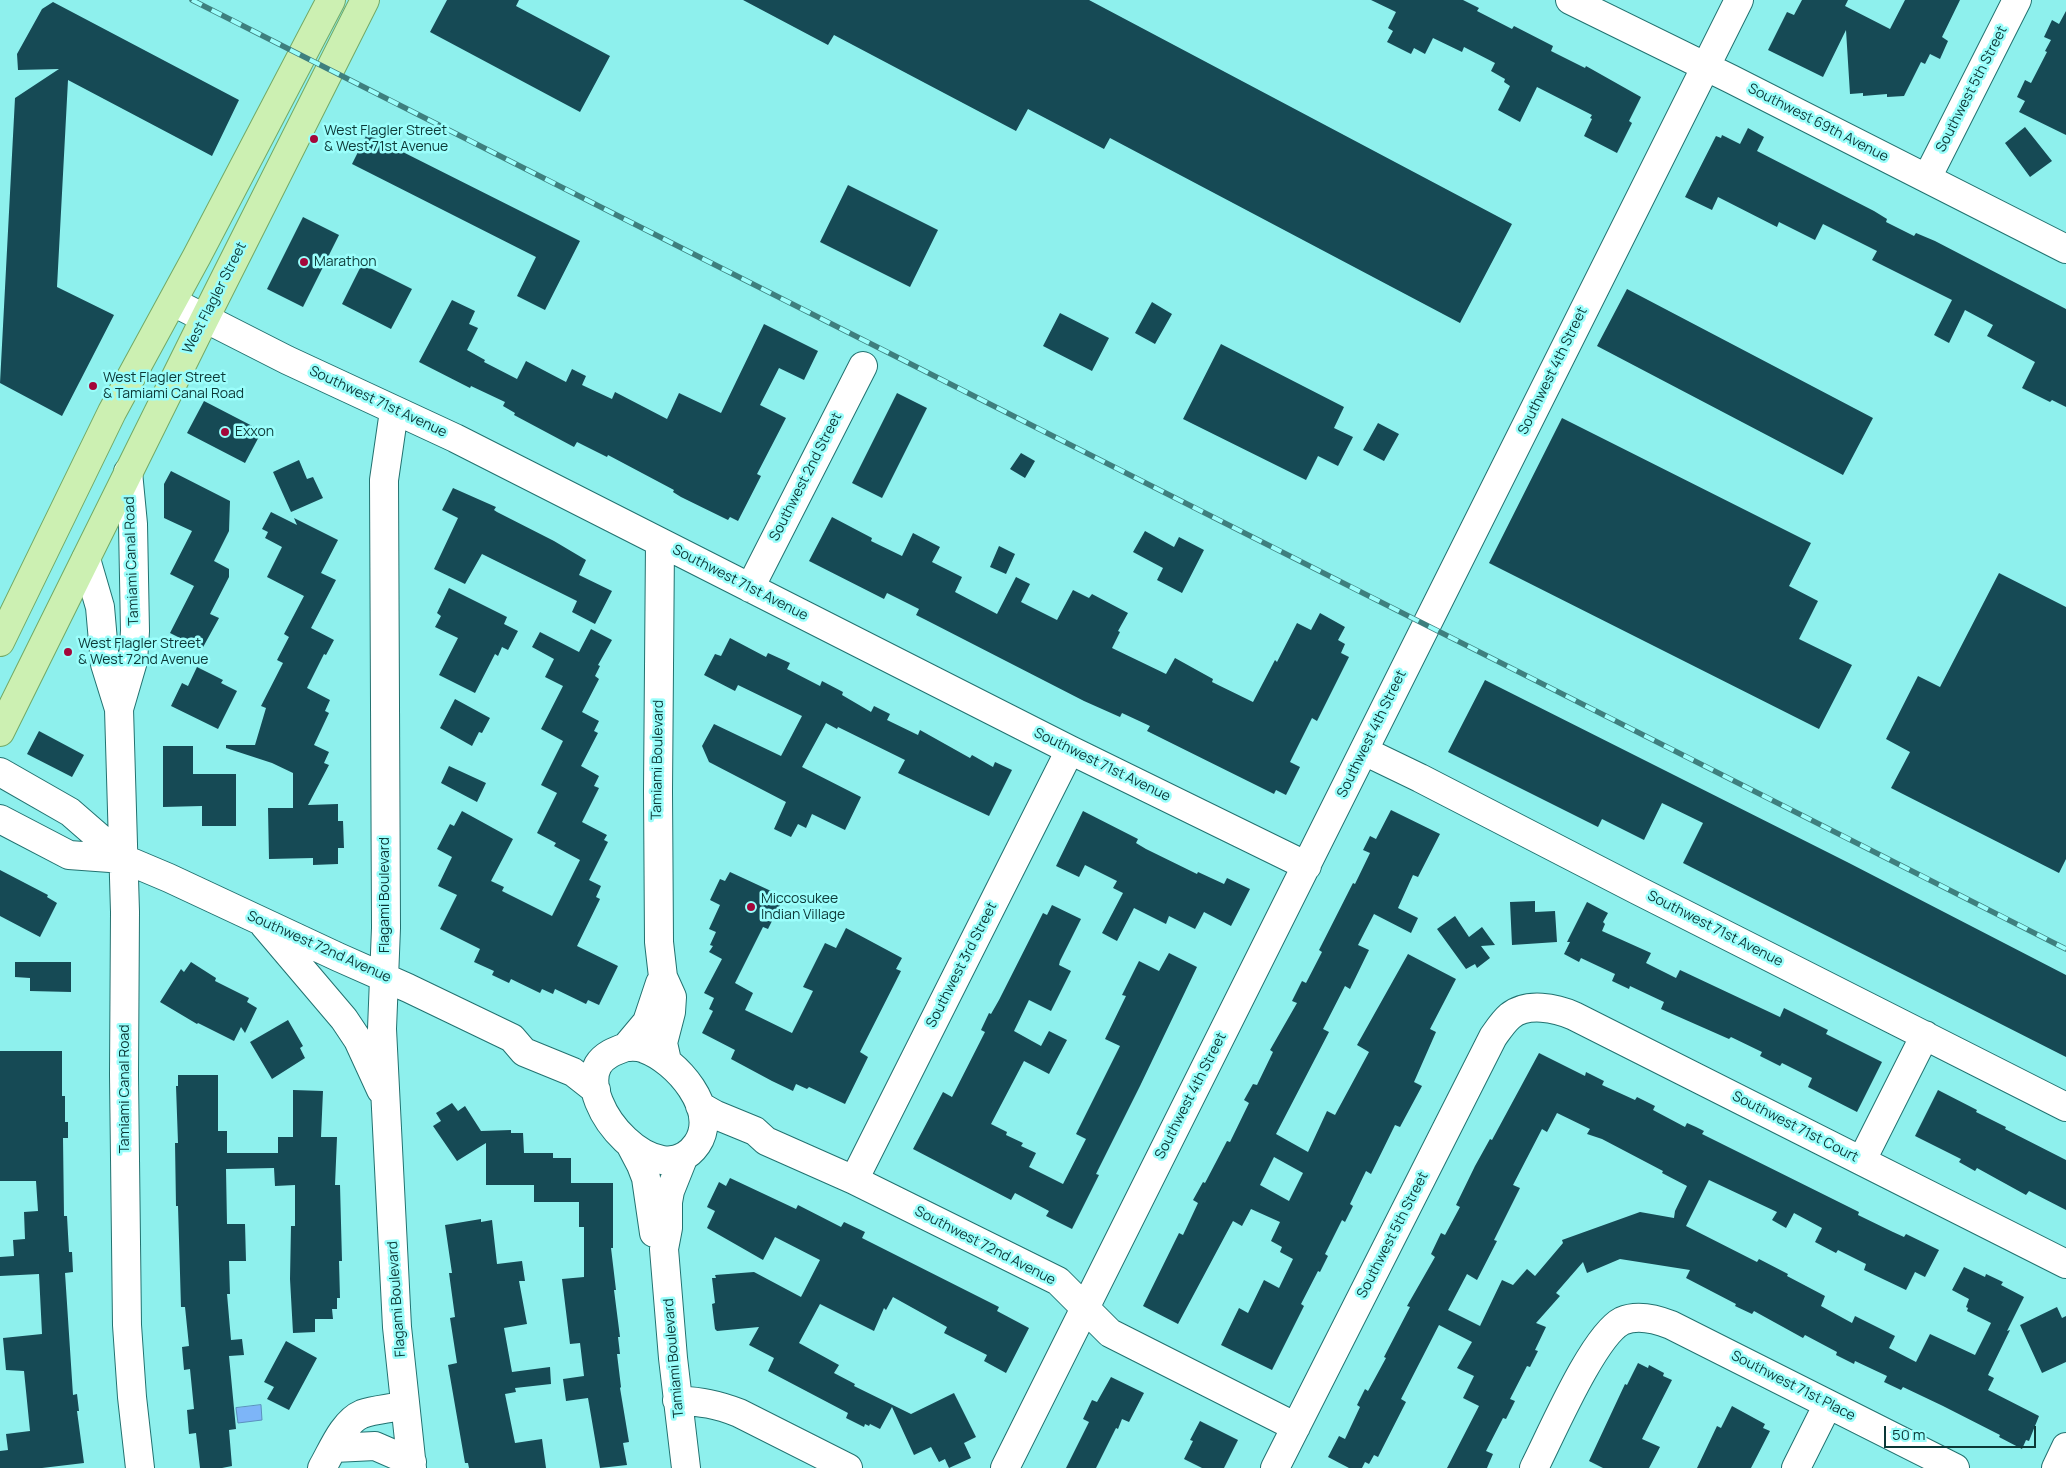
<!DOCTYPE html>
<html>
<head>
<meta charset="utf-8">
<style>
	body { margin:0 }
	#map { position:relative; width:2066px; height:1468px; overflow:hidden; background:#8ef0ed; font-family:Manrope,sans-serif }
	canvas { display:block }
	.scale { position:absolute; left:1884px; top:1426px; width:152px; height:22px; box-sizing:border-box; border:2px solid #0c3837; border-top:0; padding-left:6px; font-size:15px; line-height:18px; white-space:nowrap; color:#0c3837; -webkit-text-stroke:4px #9bfefb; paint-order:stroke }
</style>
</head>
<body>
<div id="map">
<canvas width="2066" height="1468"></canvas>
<div class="scale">50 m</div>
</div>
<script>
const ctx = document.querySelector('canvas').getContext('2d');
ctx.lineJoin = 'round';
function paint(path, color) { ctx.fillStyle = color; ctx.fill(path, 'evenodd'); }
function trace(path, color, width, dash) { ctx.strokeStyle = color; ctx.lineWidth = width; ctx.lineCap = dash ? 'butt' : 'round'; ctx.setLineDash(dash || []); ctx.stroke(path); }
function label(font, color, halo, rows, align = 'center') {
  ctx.font = font + ' Manrope,sans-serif'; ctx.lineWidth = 5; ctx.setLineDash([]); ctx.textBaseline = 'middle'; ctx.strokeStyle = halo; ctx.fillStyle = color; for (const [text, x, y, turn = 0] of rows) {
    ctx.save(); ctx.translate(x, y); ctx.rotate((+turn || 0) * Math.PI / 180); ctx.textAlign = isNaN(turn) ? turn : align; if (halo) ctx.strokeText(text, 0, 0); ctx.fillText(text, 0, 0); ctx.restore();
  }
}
const water = new Path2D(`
	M261,1405L262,1420L238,1423L236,1408Z`);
paint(water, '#7db5f8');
trace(water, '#5b90be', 1);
paint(new Path2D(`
	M447,0H519L516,6L610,56L580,112L430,32Z
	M743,0H1089L1512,224L1460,323L1110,138L1104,149L1028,109L1016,131L834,35L828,45Z
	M1371,0H1463L1479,8L1477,11L1512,29L1514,26L1553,46L1551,51L1585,68L1586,66L1641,97L1629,121L1632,123L1617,153L1584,136L1592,119L1590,118L1592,115L1537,87L1520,122L1498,110L1510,86L1504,82L1505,79L1491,71L1495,63L1464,47L1462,52L1433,38L1425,54L1414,48L1411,54L1387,42L1393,31L1388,28L1396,12Z
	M1802,0H1848L1845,6L1890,29L1905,0H1960L1942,37L1948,41L1940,59L1930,54L1925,64L1921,62L1904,96L1887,97V94L1863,96V93L1850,94L1846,30L1823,77L1768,50L1787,12L1794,15Z
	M53,2L239,100L212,156L68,80L57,287L114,315L62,416L0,383L15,98L59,69L18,70L17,54L42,9Z
	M2066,11V135L2019,112L2025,101L2017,97L2025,80L2031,83L2047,52L2045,51L2051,40L2044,37L2052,20L2059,24Z
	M2025,127L2052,161L2030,177L2005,143Z
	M1748,128L1764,137L1757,151L1874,211L1887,219L1886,222L1914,236L1916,233L1935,241L2066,309V407L2052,400L2050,402L2022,388L2035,362L1987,336L1993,325L1965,310L1949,343L1934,335L1952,300L1872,260L1877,251L1823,224L1815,240L1779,222L1777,227L1718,197L1712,210L1685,197L1716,136L1721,138L1722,135L1740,144Z
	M367,134L580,241L545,310L517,296L536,257L352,164Z
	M848,185L938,230L910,287L820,242Z
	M303,217L339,235L303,307L267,289Z
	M362,264L412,289L391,329L342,304Z
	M1627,289L1873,418L1843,475L1597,346Z
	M452,300L475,311L469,324L478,328L467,350L485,360L484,362L517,379L526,361L566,382L572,369L586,376L582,385L612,399L615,392L667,419L679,393L721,413L764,324L818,351L804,380L779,368L760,405L786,418L757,474L761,476L738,521L730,517L728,520L681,497L673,492L674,490L608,455L607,457L577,442L574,447L514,415L515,413L503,406L505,402L471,386L470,388L419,362Z
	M1152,302L1172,314L1155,344L1135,333Z
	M1060,313L1109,338L1092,371L1043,346Z
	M1221,344L1344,407L1334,428L1353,437L1338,466L1318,456L1306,480L1183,419Z
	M897,393L927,408L882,498L852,483Z
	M204,401L262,431L245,463L187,433Z
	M1562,418L1811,543L1789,586L1818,601L1799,639L1852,665L1819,729L1489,563Z
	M1378,423L1399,434L1384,461L1363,450Z
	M1021,453L1035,461L1025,478L1010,469Z
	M299,460L307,479L313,477L323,498L291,512L273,472Z
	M171,471L230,501L229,531L214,561L229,569V577L210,614L219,618L202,649L170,633L194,586L170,574L192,531L164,518V484Z
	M453,488L496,507L494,510L497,512L554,541L586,560L579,575L612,591L595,624L572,612L577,601L482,554L465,584L434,569L458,518L442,510Z
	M271,512L297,525L294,518L338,540L321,573L336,580L311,628L334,640L326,655L324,654L307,688L330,700L325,711L329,713L314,745L329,752L324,763L329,765L308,805L338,804V821H343L344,848H338V864L313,865V858L269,859L268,808H293V773L272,763L226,748V745H255L266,708L261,706L283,663L277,660L289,637L284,634L304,596L267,577L282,547L265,538L268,532L262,529Z
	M832,517L872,538L871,541L902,556L913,533L940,547L932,562L962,577L955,592L997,614L1016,577L1030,584L1021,602L1057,620L1073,590L1089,598L1092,594L1128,613L1118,631L1120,632L1112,648L1166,674L1175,658L1213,679L1212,682L1253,702L1275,660L1277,662L1297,623L1311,630L1320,613L1345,627L1338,640L1345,644L1341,653L1349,657L1317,721L1312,718L1290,762L1300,767L1286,795L1276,790L1274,794L1147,731L1150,726L1122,713L1120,717L1084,701L926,620L916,615L919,609L887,593L884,599L809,561Z
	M1145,531L1174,547L1179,537L1204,550L1182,593L1157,580L1163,568L1133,552Z
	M999,546L1015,554L1006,574L990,567Z
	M1999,573L2066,607V859L2059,873L1891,788L1910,752L1886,739L1918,676L1940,687Z
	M449,588L507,617L504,624L518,631L508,650L502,647L498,656L495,654L475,693L439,675L458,638L435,627L441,616L437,613Z
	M591,629L612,640L598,665L600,666L595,676L599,679L582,712L599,721L594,731L598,733L581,766L599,776L594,786L599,788L582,822L607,835L604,840L608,842L589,880L601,886L596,897L600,899L577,946L618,966L599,1005L588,1000L586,1004L555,989L553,994L542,989L540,993L511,979L509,983L492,975L494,971L474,962L480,949L440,929L457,895L438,886L452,857L437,849L450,824L454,826L462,811L513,839L491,881L504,887L502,891L552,916L580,860L554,846L556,843L537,833L557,793L541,785L563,741L541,729L563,686L545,677L554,659L532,647L540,632L579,652Z
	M730,638L766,657L768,653L790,663L787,669L820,686L822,681L843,692L842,695L871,712L874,706L890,714L887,720L918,735L920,730L970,758L972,755L993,767L995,762L1012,770L989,816L898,773L905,760L838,727L837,729L826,723L802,767L861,797L845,830L812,814L806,828L798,824L791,837L774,829L786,802L709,762L702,746L714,724L781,756L802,716L738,685L735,691L704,675L715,654L721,656Z
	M197,667L223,680L221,683L237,691L218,729L171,706L182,683L188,686Z
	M1485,680L1849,863L2066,975V1057L1683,863L1703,823L1662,803L1644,840L1602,819L1598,827L1448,752Z
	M455,699L490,718L482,733L479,732L472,746L440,728Z
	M39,731L84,755L72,777L27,754Z
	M163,746H193V774H236V826H202V806L163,807Z
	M449,766L486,783L477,802L441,783Z
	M1391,810L1440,834L1418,877L1413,875L1398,908L1418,918L1411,933L1374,914L1358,945L1369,950L1350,989L1345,986L1323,1029L1329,1032L1276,1134L1308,1152L1327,1111L1335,1115L1369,1052L1357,1045L1408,954L1456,979L1430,1029L1436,1032L1414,1082L1422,1086L1400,1127L1395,1125L1371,1174L1366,1171L1350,1204L1353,1206L1345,1222L1342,1220L1325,1254L1328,1256L1320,1272L1318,1271L1301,1304L1304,1306L1272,1370L1221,1345L1239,1308L1248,1313L1264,1280L1279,1288L1293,1259L1280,1252L1282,1247L1271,1241L1280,1222L1251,1209L1242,1226L1233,1221L1178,1324L1143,1306L1179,1233L1183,1235L1198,1203L1193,1200L1203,1182L1205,1183L1227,1141L1230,1142L1249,1103L1244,1100L1253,1084L1257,1085L1273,1052L1270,1050L1297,1003L1292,1001L1302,981L1306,983L1322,952L1319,950L1353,883L1355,884L1370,853L1363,850L1370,836L1376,839ZM1274,1157L1303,1173L1289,1201L1260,1185Z
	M1083,811L1138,839L1136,843L1146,849L1197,874L1198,872L1224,884L1227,878L1250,889L1231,926L1204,912L1195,929L1169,916L1166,924L1134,908L1117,941L1102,933L1123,893L1113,888L1117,881L1085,865L1079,877L1056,866Z
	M0,870L48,895L47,897L57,903L40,937L0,916Z
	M730,872L784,897L768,929L763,927L735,983L753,993L745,1010L792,1033L813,991L803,987L825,943L836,948L846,928L902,958L896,969L901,971L860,1052L868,1057L845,1104L809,1087L807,1089L796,1084L793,1091L772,1081L731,1059L735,1050L702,1033L713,1011L709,1009L714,998L704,993L722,959L709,952L713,946L710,945L716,932L709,929L720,905L710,900L720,879L725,881Z
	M1535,901V912L1555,911L1557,942L1512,945L1510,902Z
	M1587,902L1608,913L1603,922L1605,924L1602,931L1651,953L1646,963L1676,978L1680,970L1780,1017L1784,1008L1828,1030L1826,1034L1882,1062L1857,1112L1808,1087L1812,1078L1782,1063L1780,1066L1760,1056L1762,1052L1731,1037L1729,1039L1661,1009L1664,1002L1630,986L1629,989L1612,981L1615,974L1581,958L1579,962L1564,954L1570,942H1567Z
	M1052,905L1081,919L1060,961L1059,965L1071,971L1051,1011L1029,1000L1014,1031L1041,1046L1049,1031L1067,1040L1049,1074L1024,1061L991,1124L1007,1132L1006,1135L1023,1143L1021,1146L1036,1153L1029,1167L1063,1184L1086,1139L1076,1134L1120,1046L1105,1039L1126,996L1122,995L1139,961L1159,971L1169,953L1197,967L1140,1086L1096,1174L1099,1175L1072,1229L1046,1216L1049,1211L1015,1193L1011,1200L913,1149L943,1092L952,1097L985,1032L981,1030L989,1013L991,1014L999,1000L1043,913L1047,915Z
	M1455,916L1469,937L1482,927L1495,945L1481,946L1490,958L1477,968L1475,964L1466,969L1437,929Z
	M15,962H71V992L30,991V978L15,977Z
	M191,962L216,978L215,981L249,998L247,1002L257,1008L245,1033L241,1027L234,1041L198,1023L197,1024L160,1002L181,969L184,972Z
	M288,1020L303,1046L300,1048L305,1058L272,1079L250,1042Z
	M0,1051H62V1096H65V1122H68V1138H63L64,1216H67L69,1252H72L73,1272L65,1273L73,1395L77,1394L79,1411H77L84,1463L42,1468H0V1451L8,1450L6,1434L30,1431L24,1371L6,1370L3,1338L42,1334L39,1274L0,1276V1257L14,1256L13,1240L25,1239L24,1212L38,1211L36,1181H0Z
	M1539,1053L1585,1076L1586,1072L1604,1081L1602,1085L1635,1100L1637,1097L1655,1106L1653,1110L1685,1127L1687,1123L1696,1127L1704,1131L1702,1134L1859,1212L1858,1215L1893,1232L1904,1237L1906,1234L1939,1250L1925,1277L1915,1272L1906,1290L1864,1270L1866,1264L1838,1250L1836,1253L1815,1242L1822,1228L1794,1213L1786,1228L1772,1220L1777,1212L1709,1180L1686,1226L1757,1262L1759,1259L1788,1274L1787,1276L1825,1296L1821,1306L1852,1323L1855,1316L1895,1336L1889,1348L1916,1362L1930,1334L1975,1355L1991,1323L1967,1311L1968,1308L1966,1307L1969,1299L1952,1290L1964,1267L1985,1277L1986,1274L2003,1282L2001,1285L2024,1297L2007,1331L2010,1330L1988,1375L1994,1378L1988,1390L2039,1416L2029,1441L2026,1440L2022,1449L1999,1437L2000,1435L1943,1406L1903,1387L1901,1390L1884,1382L1887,1376L1855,1361L1854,1364L1836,1355L1837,1352L1805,1335L1803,1338L1754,1311L1752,1314L1735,1306L1736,1304L1686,1278L1690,1270L1620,1259L1587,1273L1583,1262L1556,1293L1560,1296L1536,1323L1546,1327L1535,1350L1538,1351L1530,1367L1527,1366L1510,1399L1515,1401L1506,1419L1503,1418L1486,1451L1493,1454L1487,1468H1447L1479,1406L1463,1398L1474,1376L1457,1368L1472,1342L1439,1325L1401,1399L1406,1402L1378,1457L1374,1455L1369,1464L1365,1462L1362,1468H1349L1328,1457L1339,1436L1345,1439L1360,1407L1357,1405L1365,1389L1368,1391L1386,1358L1384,1357L1410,1307L1407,1306L1435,1257L1431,1254L1441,1233L1445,1235L1460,1207L1456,1205L1475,1166L1490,1139L1492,1140ZM1557,1113L1590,1129L1587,1134L1602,1139L1663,1171L1662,1173L1687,1186L1675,1211L1674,1218L1640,1212L1562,1240L1563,1243L1535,1276L1527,1269L1513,1285L1502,1280L1480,1326L1448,1310L1467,1274L1477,1280L1497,1241L1494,1240L1520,1188L1513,1185L1542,1129L1547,1132Z
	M178,1075H218V1131H227V1153H278V1137H293V1090L323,1091L321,1137H337L335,1185H340L342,1261H339L340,1298H337V1309H332L333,1319H315V1332L293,1333L290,1279L291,1226H295V1185L275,1186L274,1168L226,1169L227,1224H245L246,1261H229L230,1294H227L231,1340L242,1339L244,1355L229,1356L236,1429L229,1430L232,1466L222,1468H200L196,1433L189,1434L187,1410L194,1409L190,1369L184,1370L182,1347L189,1346L185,1307H181L178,1206H176L175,1143H178L176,1086H178Z
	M1938,1090L1977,1110L1976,1112L2006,1127L2005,1129L2066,1160V1210L2029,1191L2026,1195L1977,1168L1975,1171L1959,1162L1961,1159L1915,1136Z
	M452,1103L458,1111L465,1106L481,1131L511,1130V1133H523L524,1153H553V1158H571V1183H613V1248H611L616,1290H614L620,1337H618L620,1354H617L621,1387L620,1388L629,1442L623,1443L627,1465L600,1468L588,1398L566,1401L563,1379L584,1376L580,1343L570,1344L562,1279L584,1277V1227H579V1202H534V1185H486V1143L457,1161L433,1126L441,1121L436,1113Z
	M730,1178L796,1209L798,1205L841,1227L844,1222L865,1232L862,1238L999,1307L997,1311L1029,1328L1006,1373L984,1361L987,1355L944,1333L947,1327L893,1297L886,1310L884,1308L874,1331L820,1304L799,1343L839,1365L834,1373L855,1384L854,1386L911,1414L954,1393L976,1437L964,1443L971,1458L949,1468L945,1459L939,1462L931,1447L914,1455L892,1407L880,1429L870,1424L869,1426L865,1424L864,1427L846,1418L848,1413L768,1371L774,1358L749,1345L759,1327L717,1331L715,1329L712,1304L715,1303L712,1278H716L715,1275L754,1272L801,1297L820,1260L775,1237L763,1260L707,1228L715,1211L707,1207L719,1182L726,1186Z
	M481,1219V1222L492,1220L497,1264L522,1261L525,1281H519L527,1324L504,1328L512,1372L550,1367L551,1384L515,1388L516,1392L505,1394L515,1443L542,1439L546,1468H469L468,1463H465L448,1365L457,1363L450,1318L455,1317L449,1273H452L445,1225Z
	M2057,1307L2062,1318L2066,1316V1362L2042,1373L2020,1325Z
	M286,1341L317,1358L289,1410L267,1399L274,1387L264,1382Z
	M1638,1363L1648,1368L1649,1365L1664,1373L1663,1376L1672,1380L1642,1439L1660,1447L1649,1468H1603L1589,1461L1625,1384L1627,1385Z
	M1111,1377L1144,1393L1129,1422L1122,1419L1118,1429L1116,1428L1096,1468H1066L1089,1422L1083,1419L1092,1400L1097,1402Z
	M1732,1406L1765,1424L1763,1428L1770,1431L1751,1468H1697L1717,1426L1721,1428Z
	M1200,1421L1238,1440L1224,1468H1202L1184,1459L1193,1441L1190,1440Z`), '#164a55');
const minor = new Path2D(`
	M1570,0L1731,79L2066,249
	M1927,178L2017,0
	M173,302L287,360L455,438L1070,750L1307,866
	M394,411L384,480L386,928L382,1029L397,1327L412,1468
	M660,543L658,791L659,942L663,977L672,997L671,1012L663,1043L667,1061
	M86,559L100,607L105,664L119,709L125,912L124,1075L127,1325L132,1397L140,1468
	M750,588L863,366
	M119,709L133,661L135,631L133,524L128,472
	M1364,751L1420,778L1637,890L2066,1107
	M0,772L70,812L124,859
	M0,819L69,855L124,859L169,878L338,957L408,988L512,1038L524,1052L573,1072L596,1090
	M265,926L344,1019L358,1040L381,1090
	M626,1047C632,1047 639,1046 645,1049C676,1060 720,1110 697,1144C660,1198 576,1105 598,1065C604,1055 615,1051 626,1047Z
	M626,1047L647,1022L660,983
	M700,1106L716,1115L755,1131L766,1141L854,1180L1058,1281L1110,1333L1296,1427
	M630,1144L641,1165L646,1178L654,1233
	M684,1156L670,1191L668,1202V1228L664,1249L673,1358L686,1468
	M1862,1160L1925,1035
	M854,1180L1070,750
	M677,1400C702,1402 716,1404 739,1413L848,1468
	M334,1448L375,1446L412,1462
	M322,1468C332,1451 343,1422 362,1414C376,1409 391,1409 405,1405
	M1005,1468L1739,0
	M1275,1468L1493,1037C1498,1030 1503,1022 1510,1016C1527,1002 1556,1008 1574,1016L2066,1264
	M1534,1468C1551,1435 1593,1336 1622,1321C1638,1314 1656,1319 1671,1325L1955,1468
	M1796,1468L1828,1404
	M2056,1468L2066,1447`);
const major = new Path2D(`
	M0,642L112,412L197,256L331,0
	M0,732L205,318L365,0`);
trace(minor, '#227270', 30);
trace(major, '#73a965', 30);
trace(minor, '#fff', 28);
trace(major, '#ccf0b2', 28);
const rail = new Path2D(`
	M192,0L2066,949`);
trace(rail, '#3e7f7e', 5.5);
trace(rail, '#9bfefb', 4, [11]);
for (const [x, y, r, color] of [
	[314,139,5,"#a4073a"],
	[304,262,5,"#a4073a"],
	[93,386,5,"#a4073a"],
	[225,432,5,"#a4073a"],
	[68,652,5,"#a4073a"],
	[751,907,5,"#a4073a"]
]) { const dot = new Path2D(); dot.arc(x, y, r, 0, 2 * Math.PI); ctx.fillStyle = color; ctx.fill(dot); trace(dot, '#9bfefb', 2); }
label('14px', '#0c3837', '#9bfefb', [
	["Southwest 5th Street",1972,89,-63],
	["Southwest 69th Avenue",1818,123,27],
	["West Flagler Street",215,298,-63],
	["Southwest 4th Street",1553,371,-64],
	["Southwest 71st Avenue",378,402,25],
	["Southwest 2nd Street",806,477,-63],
	["Tamiami Canal Road",132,561,-92],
	["Southwest 71st Avenue",740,583,27],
	["Southwest 4th Street",1372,734,-64],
	["Tamiami Boulevard",658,760,-89],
	["Southwest 71st Avenue",1102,765,26],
	["Flagami Boulevard",385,895,-90],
	["Southwest 71st Avenue",1715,929,27],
	["Southwest 72nd Avenue",319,947,24],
	["Southwest 3rd Street",962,965,-63],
	["Tamiami Canal Road",125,1089,-90],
	["Southwest 4th Street",1191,1096,-63],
	["Southwest 71st Court",1795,1127,27],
	["Southwest 5th Street",1393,1235,-63],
	["Southwest 72nd Avenue",985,1246,27],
	["Flagami Boulevard",397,1299,-94],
	["Tamiami Boulevard",674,1358,-95],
	["Southwest 71st Place",1793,1386,27]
]);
label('14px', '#0c3837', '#9bfefb', [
	["West Flagler Street",324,131],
	["& West 71st Avenue",324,147],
	["Marathon",314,262],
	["West Flagler Street",103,378],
	["& Tamiami Canal Road",103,394],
	["Exxon",235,432],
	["West Flagler Street",78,644],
	["& West 72nd Avenue",78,660],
	["Miccosukee",761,899],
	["Indian Village",761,915]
], 'left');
</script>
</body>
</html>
